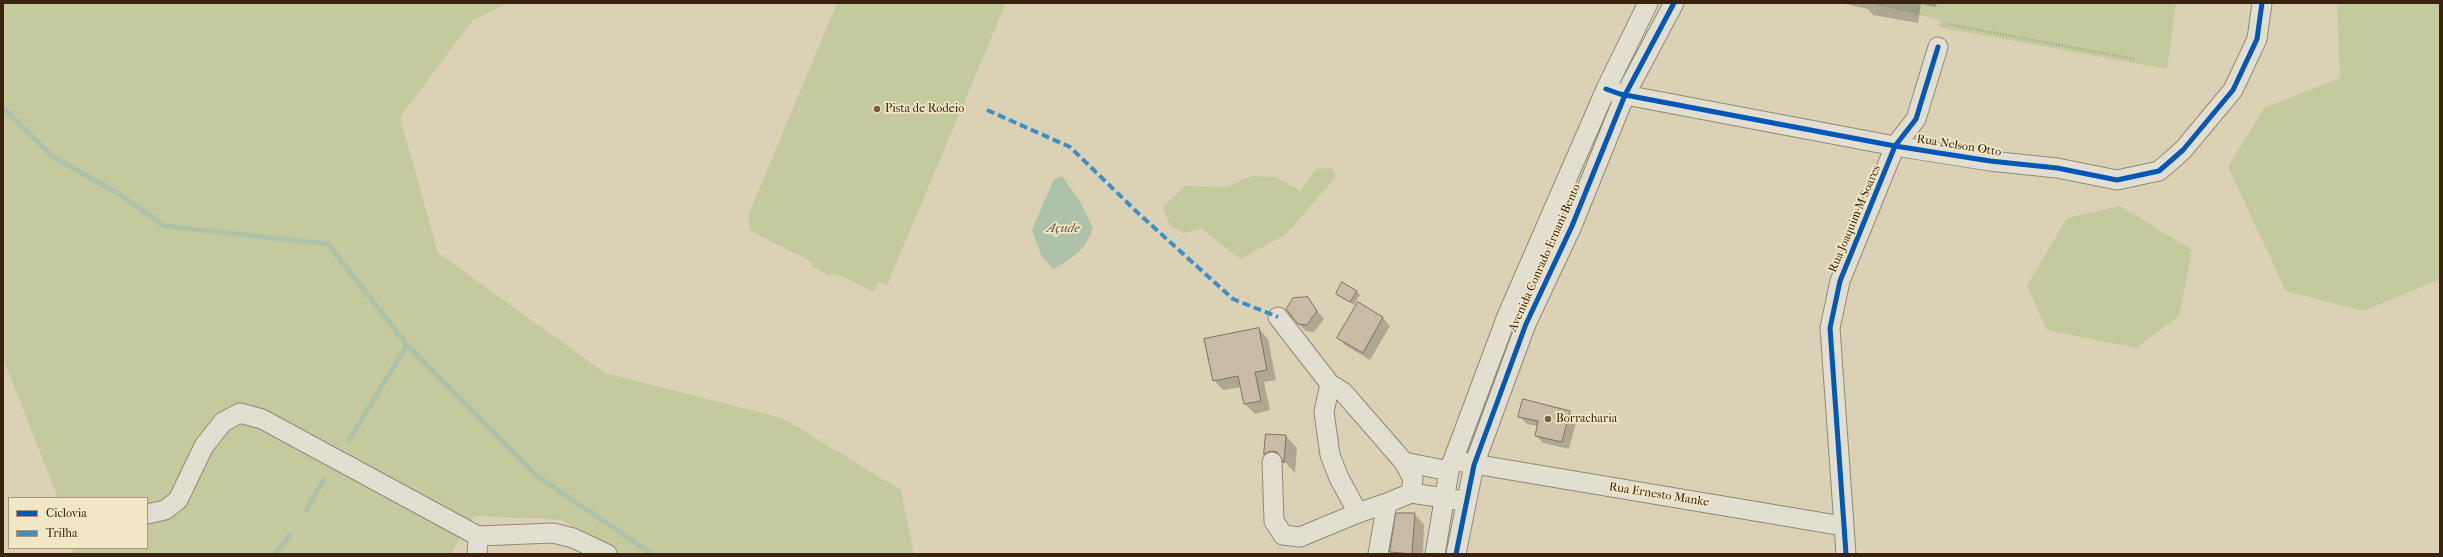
<!DOCTYPE html>
<html>
<head>
<meta charset="utf-8">
<style>
	body { margin:0 }
	#map { position:relative; width:2443px; height:557px; overflow:hidden; background:#dbd2b6; font-family:"IM FELL French Canon",serif }
	canvas { display:block }
	.frame { position:absolute; inset:0; border:4px solid #39220e; pointer-events:none }
	.legend { position:absolute; left:8px; top:497px; width:140px; height:52px; box-sizing:border-box; background:#f1e7c6; border:1px solid #a7987c; margin:0; padding:5px 7px; list-style:none; font-size:12px; color:#39220e }
	.legend li { display:flex; align-items:center; gap:8px; height:20px }
	.legend b { width:20px; border:1px solid #a7987c }
</style>
</head>
<body>
<div id="map">
<canvas width="2443" height="557"></canvas>
<div class="frame"></div>
<ul class="legend">
<li><b style="height:5px;background:#0057b8"></b>Ciclovia</li>
<li><b style="height:5px;background:#3e8ec7"></b>Trilha</li>
</ul>
</div>
<script>
const ctx = document.querySelector('canvas').getContext('2d');
ctx.lineJoin = 'round';
function paint(path, color) { ctx.fillStyle = color; ctx.fill(path, 'evenodd'); }
function trace(path, color, width, dash) { ctx.strokeStyle = color; ctx.lineWidth = width; ctx.lineCap = dash ? 'butt' : 'round'; ctx.setLineDash(dash || []); ctx.stroke(path); }
function label(font, color, halo, rows, align = 'center') {
  ctx.font = font + ' "IM FELL French Canon",serif'; ctx.lineWidth = 3.5; ctx.setLineDash([]); ctx.textBaseline = 'middle'; ctx.strokeStyle = halo; ctx.fillStyle = color; for (const [text, x, y, turn = 0] of rows) {
    ctx.save(); ctx.translate(x, y); ctx.rotate((+turn || 0) * Math.PI / 180); ctx.textAlign = isNaN(turn) ? turn : align; if (halo) ctx.strokeText(text, 0, 0); ctx.fillText(text, 0, 0); ctx.restore();
  }
}
paint(new Path2D(`
	M3,3H508L473,20L400,117L438,253L605,373L782,418L901,490L914,554H616L562,520L474,516L451,554H73L72,548H147V498H58L3,358Z
	M837,3H1006L887,285L878,281L874,292L835,273L829,276L812,266L810,261L751,231L748,216Z
	M1868,3H2176L2167,69L1939,27L1941,20Z
	M2337,3H2440V279L2364,311L2286,291L2228,167L2264,108L2340,78Z
	M1332,168L1336,177L1285,235L1240,259L1202,229L1183,233L1170,226L1163,207L1185,186L1228,187L1252,176L1276,177L1300,191L1316,169Z
	M2120,206L2192,250L2179,316L2136,348L2047,330L2027,286L2067,218Z`), '#c4c99e');
paint(new Path2D(`
	M1062,176L1080,201L1093,228C1085,250 1074,258 1053,269L1041,255L1032,230L1054,179Z`), '#adc2a9');
paint(new Path2D(`
	M1841,3H1937L1936,7L1921,4L1918,23L1873,15L1868,9Z
	M1356,291L1360,295L1354,305L1337,294Z
	M1307,298L1324,319L1314,332L1306,331L1298,324Z
	M1358,304L1383,318L1390,326L1370,360L1345,345L1338,338Z
	M1259,329L1268,339L1276,380L1264,382L1270,410L1255,414L1245,404L1242,387L1223,390L1214,380Z
	M1569,412L1577,419L1569,449L1543,443L1536,435L1538,426L1527,424L1519,416Z
	M1267,435L1286,436L1297,448L1295,473L1285,462L1276,465L1265,454Z
	M1397,514H1414L1424,524L1423,554H1390Z`), '#0003');
trace(new Path2D(`
	M3,108L52,156L119,194L165,226L328,244L407,345L537,476L652,554
	M349,440L407,345
	M306,510L324,480
	M275,554L290,535`), '#adc2a9', 5);
const building = new Path2D(`
	M1342,282L1357,291L1350,302L1336,294Z
	M1308,297L1317,311L1307,325L1298,324L1286,309L1293,298Z
	M1358,302L1383,317L1363,353L1337,338Z
	M1259,328L1267,370L1255,372L1261,401L1244,404L1238,376L1213,381L1204,339Z
	M1523,399L1570,411L1562,442L1535,436L1538,421L1518,417Z
	M1266,434L1286,435L1284,463L1277,452L1271,451L1264,454Z
	M1396,513H1415L1412,554L1390,552Z`);
paint(building, '#cabba6');
trace(building, '#7a7261', 1);
const minor = new Path2D(`
	M1606,89L1620,94L1895,146L1990,161L2057,168L2117,180L2159,171L2183,150L2233,90L2257,39L2262,3
	M1278,317L1330,384L1324,412L1330,455L1339,478L1358,513
	M1330,384L1343,392L1404,462L1413,479L1411,493
	M1272,462L1274,521L1283,535L1300,537L1358,513L1387,503
	M1404,462L1449,471
	M1462,462L1843,526
	M147,514L165,510L178,500L204,446L223,422L240,413L262,419L478,536L553,533L573,538L607,554
	M477,554L478,536
	M1378,554L1387,503L1411,493L1457,500
	M1435,554L1449,471L1507,316L1606,89L1648,3
	M1456,554L1474,465L1526,324L1572,226L1625,95L1674,3
	M1846,554L1830,328L1840,281L1895,146L1916,119L1938,47`);
trace(minor, '#918977', 21);
trace(new Path2D(`
	M1947,24L2134,59`), '#a39d91', 2.5, [1, 2]);
trace(minor, '#e2ded0', 19);
trace(new Path2D(`
	M987,110L1070,147L1138,213L1233,299L1278,317`), '#3e8ec7', 4, [8, 4]);
trace(new Path2D(`
	M1606,89L1620,94L1895,146L1990,161L2057,168L2117,180L2159,171L2183,150L2233,90L2257,39L2262,3
	M1456,554L1474,465L1526,324L1572,226L1625,95L1674,3
	M1846,554L1830,328L1840,281L1895,146L1916,119L1938,47`), '#0057b8', 5);
for (const [x, y, r, color] of [
	[877,109,4,"#726049"],
	[1548,419,4,"#726049"]
]) { const dot = new Path2D(); dot.arc(x, y, r, 0, 2 * Math.PI); ctx.fillStyle = color; ctx.fill(dot); trace(dot, '#f1e7c6', 1.5); }
label('12px', '#39220e', '#f1e7c6', [
	["Pista de Rodeio",885,109],
	["Borracharia",1556,419]
], 'left');
label('12px', '#39220e', '#f1e7c6', [
	["Rua Nelson Otto",1959,146,9],
	["Rua Joaquim M Soares",1855,219,-67],
	["Avenida Conrado Ernani Bento",1545,258,-66],
	["Rua Ernesto Manke",1659,495,9]
]);
label('italic 13px', '#56503b', '#f1e7c6', [
	["Açude",1063,229]
]);
</script>
</body>
</html>
